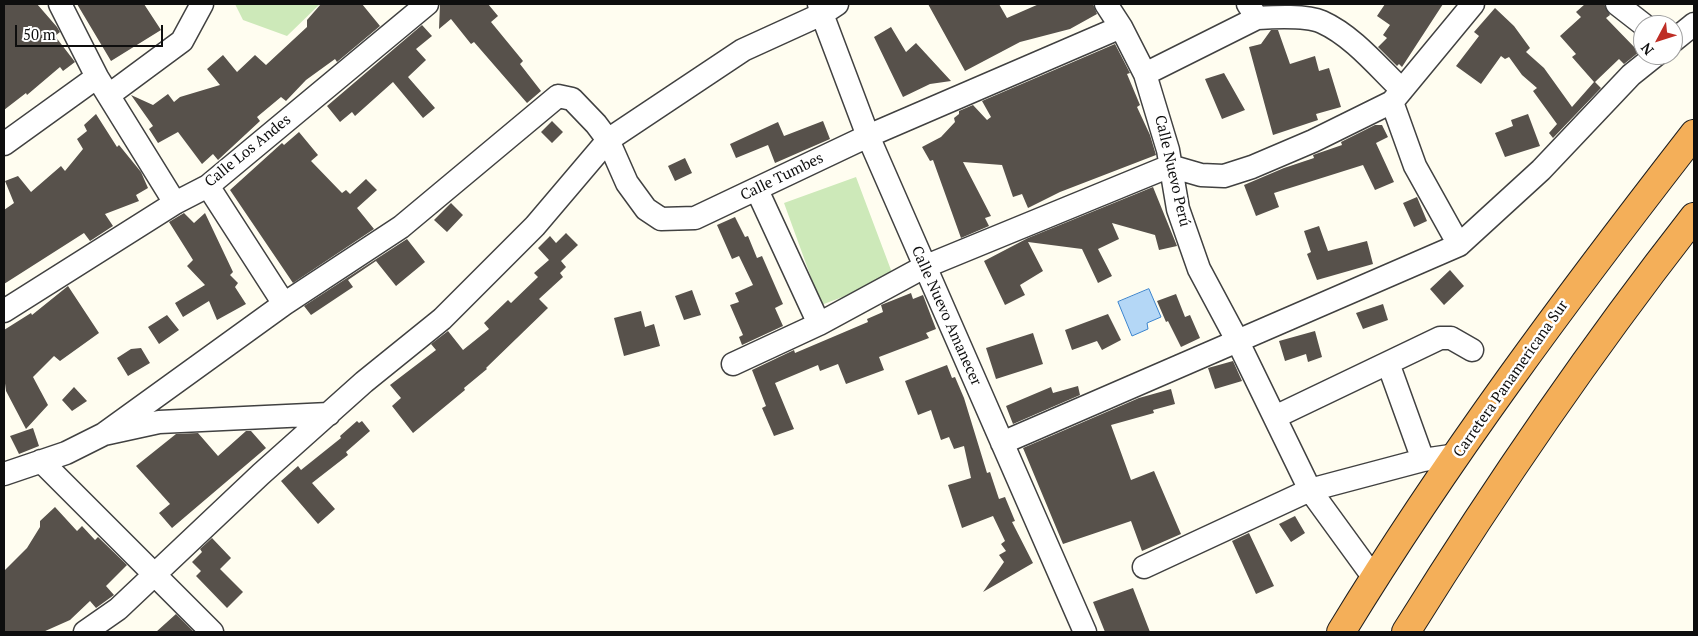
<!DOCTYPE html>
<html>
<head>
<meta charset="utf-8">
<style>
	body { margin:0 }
	#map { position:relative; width:1698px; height:636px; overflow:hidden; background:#fffdf0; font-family:"PT Serif",serif }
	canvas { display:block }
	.frame { position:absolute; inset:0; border:5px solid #0e0e0e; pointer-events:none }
	.north { position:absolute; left:1633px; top:15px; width:50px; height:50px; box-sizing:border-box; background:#fff; border:1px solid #9f9f9f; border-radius:50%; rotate:230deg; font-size:14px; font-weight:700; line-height:20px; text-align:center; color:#0e0e0e }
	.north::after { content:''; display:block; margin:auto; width:18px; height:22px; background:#be2e26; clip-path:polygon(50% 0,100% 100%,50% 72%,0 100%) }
	.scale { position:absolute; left:15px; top:25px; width:148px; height:22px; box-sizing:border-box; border:2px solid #0e0e0e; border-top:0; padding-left:6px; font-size:15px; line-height:18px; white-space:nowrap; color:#0e0e0e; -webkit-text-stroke:4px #fff; paint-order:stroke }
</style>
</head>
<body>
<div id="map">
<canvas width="1698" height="636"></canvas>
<div class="frame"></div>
<div class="north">N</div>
<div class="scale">50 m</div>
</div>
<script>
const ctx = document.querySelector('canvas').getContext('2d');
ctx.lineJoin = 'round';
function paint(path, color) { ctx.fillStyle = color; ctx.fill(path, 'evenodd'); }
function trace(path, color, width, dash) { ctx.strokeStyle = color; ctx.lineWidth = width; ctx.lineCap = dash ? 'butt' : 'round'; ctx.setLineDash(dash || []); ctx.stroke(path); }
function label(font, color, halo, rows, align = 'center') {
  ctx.font = font + ' "PT Serif",serif'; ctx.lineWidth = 5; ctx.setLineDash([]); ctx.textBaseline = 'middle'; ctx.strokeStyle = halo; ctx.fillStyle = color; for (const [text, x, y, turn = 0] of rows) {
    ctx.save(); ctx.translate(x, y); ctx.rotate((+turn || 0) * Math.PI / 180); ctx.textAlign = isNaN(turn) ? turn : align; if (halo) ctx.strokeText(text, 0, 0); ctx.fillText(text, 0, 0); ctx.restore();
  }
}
paint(new Path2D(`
	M235,4H320L287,36L243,20Z
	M856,177L894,278L821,305L784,203Z`), '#cde9b9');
const water = new Path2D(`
	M1149,289L1161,317L1147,323L1148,329L1132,336L1118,302Z`);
paint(water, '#b4d7f6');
trace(water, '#3c84cd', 1);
paint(new Path2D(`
	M4,4H37L57,27L60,32L55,36L75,62L63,71L60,67L27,95L26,93L4,110Z
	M77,4H144L161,30L111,61Z
	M321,4H362L380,26L337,62L335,59L306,80L286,101L281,97L257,117L260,121L218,160L213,154L202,164L178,132L158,143L149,129L153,126L131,95L153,105L168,94L174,102L180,97L220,85L207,69L223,55L237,72L255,55L266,65L307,27V20Z
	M440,4H488L498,16L491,22L523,61L520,64L541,91L527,103L474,42L471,44L451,19L439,29Z
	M928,4H999L1007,18L1039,4H1093L1097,14L1070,29L1020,42L965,71Z
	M1385,4H1443L1402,67L1399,64L1397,66L1378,47L1387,38L1383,35L1390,25L1377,16Z
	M1585,4H1604L1610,15L1606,18L1639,52L1624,64L1619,59L1595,82L1601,88L1553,138L1549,133L1557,124L1533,91L1537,88L1522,75L1509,57L1505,59L1501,56L1481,84L1456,66L1479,36L1474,32L1495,8L1514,26L1530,48L1526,52L1544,68L1572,107L1594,82L1572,57L1576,54L1560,36L1581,17L1576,12Z
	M422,25L432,36L416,49L426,60L408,77L435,108L423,118L393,82L355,116L352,112L340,122L327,106Z
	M891,27L906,52L916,43L951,81L930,84L903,97L874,37Z
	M1271,30H1278L1290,64L1315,56L1319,71L1329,68L1341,107L1316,114L1318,120L1273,135L1249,47L1261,44Z
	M1115,44L1130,73L1127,74L1140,105L1137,107L1150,135L1156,155L1060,192L1028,208L1022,194L1013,197L1002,165L963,162L991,216L985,218L989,226L961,238L933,160L930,161L922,147L941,137L955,122L954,118L959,114V111L973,105L987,120L991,117L982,101Z
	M1224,73L1245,110L1222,119L1205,79Z
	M96,114L117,147L119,145L141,172L148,188L136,195L139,201L105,214L113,226L90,241L84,233L4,284V210L14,203L5,181L18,176L31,192L61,166L65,171L83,149L77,139L87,131L84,125Z
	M1528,114L1540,146L1505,157L1495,133L1513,126L1511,120Z
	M552,121L563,132L552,143L541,132Z
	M823,121L830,139L775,163L768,145L736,158L730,144L778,122L784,136Z
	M1375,125H1382L1388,137L1376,143L1394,182L1375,190L1363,165L1274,193L1279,207L1256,216L1244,185L1284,168L1314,158L1313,155L1342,145L1341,142Z
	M299,132L318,155L311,161L342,193L346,190L350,194L366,179L377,190L357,208L374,229L293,283L230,190L282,143L284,145Z
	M685,158L692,173L675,181L668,166Z
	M1153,187L1177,246L1159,250L1155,235L1112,223L1119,239L1098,249L1112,276L1098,283L1082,249L1028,242L1043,271L1020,285L1025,295L1005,305L984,261L1028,238Z
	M1417,197L1427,221L1414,227L1403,203Z
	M451,203L463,215L447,232L434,220Z
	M184,213L194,223L205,213L233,272L230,275L238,283L235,287L246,304L217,320L209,301L183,317L175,303L205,285L187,266L193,260L169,222Z
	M735,217L745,237L748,236L757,258L762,256L783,304L775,308L783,326L742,345L739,337L743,335L730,305L739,302L735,293L753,285L739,256L732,259L717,225Z
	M1319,226L1328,251L1367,241L1373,264L1317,280L1307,254L1311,252L1304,231Z
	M566,233L578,245L561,261L566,267L560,273L563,277L539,299L548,308L486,368L487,369L464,388L465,390L413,433L392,406L401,398L390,385L436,350L431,344L448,331L463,350L489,329L484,323L508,300L511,303L538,277L534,273L549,260L538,248L550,236L556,243Z
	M407,239L425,262L396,286L376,261L348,280L353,287L311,315L304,306Z
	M1450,270L1464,286L1444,305L1430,289Z
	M68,286L99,333L60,361L54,356L33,377L48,405L26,429L6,391L4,376V330L31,313L32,315Z
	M692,290L701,315L684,320L675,296Z
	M911,293L913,299L923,295L936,329L926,333L929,338L879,357L884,370L846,384L838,364L820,371L818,365L775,383L794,429L774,436L762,408L766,406L752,370L794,350L795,353L868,322L867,319L883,312L881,305Z
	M1176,294L1185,317L1190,315L1200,338L1181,347L1168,321L1166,322L1157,301Z
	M1383,304L1388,320L1363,329L1356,313Z
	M641,311L645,327L654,324L660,346L624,356L614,318Z
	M1108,314L1121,340L1102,350L1097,341L1072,350L1065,330Z
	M167,315L179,330L159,344L148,327Z
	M1315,331L1322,357L1308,362L1306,354L1285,361L1279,341Z
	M1033,333L1043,364L996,379L986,348Z
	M141,348L150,363L128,376L117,358L131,349Z
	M1233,361L1242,381L1215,389L1208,368Z
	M947,365L952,378L955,377L964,398L987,473L990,472L999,499L1005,497L1015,521L1012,522L1033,563L983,592L1004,562L999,555L1006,551L1001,544L1005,541L993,516L962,528L948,485L971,478L964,446L954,449L949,437L941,440L931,410L918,415L905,381Z
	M1078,386L1080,395L1013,424L1006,406L1051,387L1053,393Z
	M74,387L87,401L72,411L62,400Z
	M1171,389L1175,404L1153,410L1154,413L1111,425L1131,480L1154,471L1181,534L1142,551L1131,521L1063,544L1023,448L1139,398Z
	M357,421L359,423L362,421L370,431L346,452L348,455L312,483L335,509L318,524L281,481L298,466L301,470L341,438L340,436Z
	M33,428L39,446L19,454L10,436Z
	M246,431H251L266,448L172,528L159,513L170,504L136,466L176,434L198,433L218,456Z
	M55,507L77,531L82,526L95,540L98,537L127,565L106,586L114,595L96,608L90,601L70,620L43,632H4V571L27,548L40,527V521Z
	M1295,516L1305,533L1291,542L1279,524Z
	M1249,533L1274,586L1256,594L1232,541Z
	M212,538L231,558L220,569L243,592L227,608L196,576L201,571L192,562L202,552L200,549Z
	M1133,588L1150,632H1105L1093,602Z
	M176,614L194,632H156Z`), '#57514b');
const minor = new Path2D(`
	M60,4L97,77L175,203
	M837,4L822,14L868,136L1085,632
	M1106,4L1121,27L1145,74L1168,150L1178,209L1199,269L1237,340L1310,490L1374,578
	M1248,4L1257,18C1274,17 1306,15 1322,22C1353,36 1378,67 1402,90
	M1617,4L1644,25
	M1673,41L1694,24
	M1145,74L1257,18
	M109,95L182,41L202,4
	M4,144L97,77
	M208,186L284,304
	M757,190L819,324L924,267L1170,166L1201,175L1224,176L1252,167L1313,141L1392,102L1473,4
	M1459,245L1541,170L1631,75L1656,55
	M4,311L175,203L208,186L427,4
	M1388,363L1423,460
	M733,364L819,324
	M1275,417L1440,338H1451L1472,350
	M104,434L284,304L401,227L558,96L572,99L596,124L608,140L627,183L646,209L661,219L695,218L868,136L1121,27
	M1002,443L1459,245L1415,166L1392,102
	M41,461L212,632
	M4,474L66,453L104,434L159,422L329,414
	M1144,567L1310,490L1423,460L1457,455
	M85,632L118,609L261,474L364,382L442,319L535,226L608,140L743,50L822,14L819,4`);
const highway = new Path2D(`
	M1341,632C1447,458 1569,295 1694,134
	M1406,632C1495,489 1590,350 1694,217`);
trace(minor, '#414141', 25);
trace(highway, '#1f1f1f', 30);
trace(minor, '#fff', 22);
trace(highway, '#f4af59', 28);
label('15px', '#0e0e0e', '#fff', [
	["Calle Los Andes",248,151,-39],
	["Calle Nuevo Perú",1172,171,77],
	["Calle Tumbes",782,177,-26],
	["Calle Nuevo Amanecer",946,316,66],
	["Carretera Panamericana Sur",1511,379,-55]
]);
</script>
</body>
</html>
